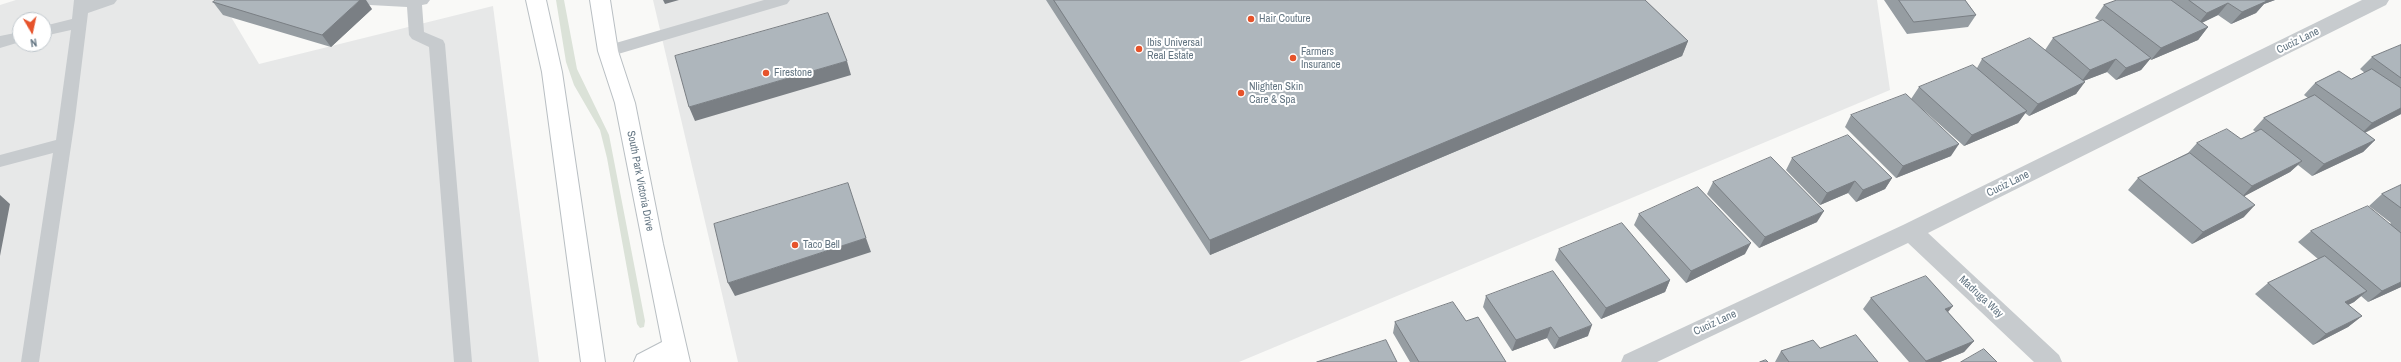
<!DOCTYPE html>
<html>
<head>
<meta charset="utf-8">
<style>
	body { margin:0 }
	#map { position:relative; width:2401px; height:362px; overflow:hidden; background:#f9f9f7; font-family:"Archivo Narrow",sans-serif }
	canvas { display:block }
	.north { position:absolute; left:12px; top:12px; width:40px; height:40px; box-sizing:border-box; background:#fff; border:1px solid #c1c8cd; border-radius:50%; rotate:171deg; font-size:11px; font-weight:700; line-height:16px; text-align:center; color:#647683 }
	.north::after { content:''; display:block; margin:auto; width:14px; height:18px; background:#e6532b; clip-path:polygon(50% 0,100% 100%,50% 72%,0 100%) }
</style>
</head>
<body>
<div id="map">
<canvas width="2401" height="362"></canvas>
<div class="north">N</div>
</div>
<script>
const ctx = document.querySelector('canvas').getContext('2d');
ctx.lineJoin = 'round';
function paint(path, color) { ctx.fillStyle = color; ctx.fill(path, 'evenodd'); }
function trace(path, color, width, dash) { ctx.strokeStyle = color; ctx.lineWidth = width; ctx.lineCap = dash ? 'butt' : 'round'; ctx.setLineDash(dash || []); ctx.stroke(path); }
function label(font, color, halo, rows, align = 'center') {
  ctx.font = font + ' "Archivo Narrow",sans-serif'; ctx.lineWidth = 4; ctx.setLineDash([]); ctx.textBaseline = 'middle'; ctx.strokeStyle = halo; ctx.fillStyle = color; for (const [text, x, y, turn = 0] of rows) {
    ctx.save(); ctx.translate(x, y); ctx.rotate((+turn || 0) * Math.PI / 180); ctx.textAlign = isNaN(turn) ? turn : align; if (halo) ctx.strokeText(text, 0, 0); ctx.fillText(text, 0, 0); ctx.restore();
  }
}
paint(new Path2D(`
	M16,0H221L259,64L493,6L539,362H0V5ZM20,20H44V44H20Z
	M653,0H1877L1890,90L1239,362H738Z`), '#e7e8e8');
paint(new Path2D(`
	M556,0H564L577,69L609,135L645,321L644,327L640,328L637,324L607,158L600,130L574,85L566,62Z`), '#dbe2d8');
const secondary = new Path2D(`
	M526,0H546L562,72L605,362H581L542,72Z
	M590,0H610L618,51L635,103L663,244L690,362H634L637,355L662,342L615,103L598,51Z`);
trace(secondary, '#b9bfc3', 2);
paint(new Path2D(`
	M74,0H117L114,4L88,13L75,119L39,362H21L53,153L0,167V155L56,140L71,30L44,36V26L72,19Z
	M362,0H430L427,4L422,5L424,32L443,40L445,44L472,362H454L429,47L412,39L409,35L407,7L370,5L365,4Z
	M764,0H790L787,4L608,57L602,55L600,51L602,47Z
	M20,32V42L0,48V36Z`), '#c7cbce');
paint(new Path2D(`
	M2362,0H2389L2386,5L1928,233L2059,355L2062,362H2034L1908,243L1657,362H1621L1624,355L1903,225Z`), '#c7cbce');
paint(secondary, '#fff');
paint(new Path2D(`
	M1046,0H1645L1688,41L1682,56L1210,255Z
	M1884,0H1965L1976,15L1968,27L1907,34Z
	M2117,0H2275L2264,4L2256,13L2231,24L2218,15L2202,23L2208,27L2198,40L2151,60L2150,59L2141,70L2116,80L2107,72L2083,81L2076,94L2029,116L2025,113L2018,123L1964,146L1911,99L1919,87L1977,68L1982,59L2045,50L2053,38L2100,21L2095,18L2104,5Z
	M213,2L372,9L331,47L223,15Z
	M2401,45V114L2365,133L2375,140L2363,152L2312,176L2298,165L2290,172L2244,196V217L2192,244L2128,190L2138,178L2188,153L2197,143L2241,139L2256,132L2253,130L2264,118L2308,98L2304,95L2315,83L2351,79L2365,73L2360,69L2372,57Z
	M1851,115L1951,156L1896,178L1845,127Z
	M1792,158L1892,178L1885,189L1856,202L1848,193L1820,205L1786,170Z
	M1713,182L1817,222L1759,248L1707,194Z
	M2401,185V287L2368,302L2361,296L2354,302L2348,305L2362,316L2348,327L2313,345L2255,294L2268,283L2318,259L2298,242L2311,231L2390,224L2391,223L2369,206L2382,194Z
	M1639,214L1745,254L1686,283L1634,225Z
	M1559,249L1670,280L1665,292L1601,319L1555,260Z
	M1486,296L1588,336L1554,349L1547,338L1512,351L1483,307Z
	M1871,298L1948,312L1974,341L1964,352L1940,362H1909L1863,309Z
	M1466,321L1506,362H1410L1393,333L1395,322Z
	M1820,348L1878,362H1775L1781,351Z`), '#969da2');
paint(new Path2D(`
	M360,0H366L372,9L331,47L322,35Z
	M663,0H679L665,4Z
	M2266,0H2275L2264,4L2256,13L2231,24L2242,12L2264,2Z
	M2228,3L2218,15L2197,25L2207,13Z
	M2208,27L2198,40L2151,60L2161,48Z
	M1688,41L1682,56L1210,255V240Z
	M2151,58L2141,70L2116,80L2126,68Z
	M2116,59L2107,72L2081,82L2090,70Z
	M847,61L851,75L695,121L689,107Z
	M2085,82L2076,94L2029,116L2038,104Z
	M2401,108V114L2360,135L2372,123Z
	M2027,111L2018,123L1964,146L1972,135Z
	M2375,140L2363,152L2312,176L2324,164Z
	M1959,144L1951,156L1896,178L1903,166Z
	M2302,161L2290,172L2241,198L2252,186Z
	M1892,178L1885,189L1856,202L1863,190Z
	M1855,181L1848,193L1820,205L1827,193Z
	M0,195L10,204L0,256Z
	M2255,205L2244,217L2192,244L2203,232Z
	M1824,211L1817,222L1759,248L1765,237Z
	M866,238L871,252L735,296L728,283Z
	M1751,243L1745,254L1686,283L1691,271Z
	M1670,280L1665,292L1601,319L1606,308Z
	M2401,282V287L2368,302L2382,291Z
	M2367,291L2354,302L2332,313L2345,302Z
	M1953,306L1944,317L1945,309Z
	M2362,316L2348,327L2313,345L2326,334Z
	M1592,325L1588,336L1554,349L1559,338Z
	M1551,327L1547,338L1512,351L1516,340Z
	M1974,341L1964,352L1940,362H1925L1926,361Z`), '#7a7f84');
const building = new Path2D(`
	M216,0H360L322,35L213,2Z
	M1054,0H1645L1688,41L1210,240Z
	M1899,0H1965L1976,15L1914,22Z
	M2117,0H2171L2208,27L2161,48L2104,5Z
	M2189,0H2265L2267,1L2242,12L2228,3L2207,13Z
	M828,13L847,61L689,107L675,56Z
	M2103,20L2151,58L2126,68L2116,59L2090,70L2053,38Z
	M2030,38L2085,82L2038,104L1982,59Z
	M2401,45V78L2372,57Z
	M1973,65L2027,111L1972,135L1919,87Z
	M2372,69L2401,88V108L2372,123L2315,83L2339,71L2351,79Z
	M1906,94L1959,144L1903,166L1851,115Z
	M2315,95L2375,140L2324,164L2264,118Z
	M2227,129L2241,139L2261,129L2302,161L2252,186L2197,143Z
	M1848,135L1892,178L1863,190L1855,181L1827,193L1792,158Z
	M2190,153L2255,205L2203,232L2138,178Z
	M1771,157L1824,211L1765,237L1713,182Z
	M848,183L866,238L728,283L714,224Z
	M2401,185V208L2382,194Z
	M1698,187L1751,243L1691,271L1639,214Z
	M2368,206L2401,233V282L2382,291L2311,231Z
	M1622,223L1670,280L1606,308L1559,249Z
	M2325,256L2367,291L2345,302L2362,316L2326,334L2268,283Z
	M1553,271L1592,325L1559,338L1551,327L1516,340L1486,296Z
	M1926,276L1953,306L1945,309L1974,341L1926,361L1871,298Z
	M1453,302L1466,321L1478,317L1506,362H1419L1395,322Z
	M1856,335L1878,362H1789L1781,351L1813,340L1820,348Z
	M1386,340L1397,362H1317Z
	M1984,349L1997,362H1961Z
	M1766,360L1768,362H1760Z`);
paint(building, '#aeb6bc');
trace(building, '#7a7f84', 1);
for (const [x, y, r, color] of [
	[1251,19,4,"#e6532b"],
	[1139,49,4,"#e6532b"],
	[1293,58,4,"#e6532b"],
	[766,73,4,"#e6532b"],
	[1241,93,4,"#e6532b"],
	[795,245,4,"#e6532b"]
]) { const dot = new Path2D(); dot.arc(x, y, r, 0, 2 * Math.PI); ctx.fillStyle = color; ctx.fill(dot); trace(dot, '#fff', 1.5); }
label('11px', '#647683', '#fff', [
	["Hair Couture",1259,19],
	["Ibis Universal",1147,43],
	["Real Estate",1147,56],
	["Farmers",1301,52],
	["Insurance",1301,65],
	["Firestone",774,73],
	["Nlighten Skin",1249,87],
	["Care & Spa",1249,100],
	["Taco Bell",803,245]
], 'left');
label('11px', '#647683', '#fff', [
	["Cuciz Lane",2298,41,-26],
	["South Park Victoria Drive",640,181,79],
	["Cuciz Lane",2008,184,-26],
	["Madruga Way",1981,297,43],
	["Cuciz Lane",1715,323,-25]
]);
</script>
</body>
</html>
